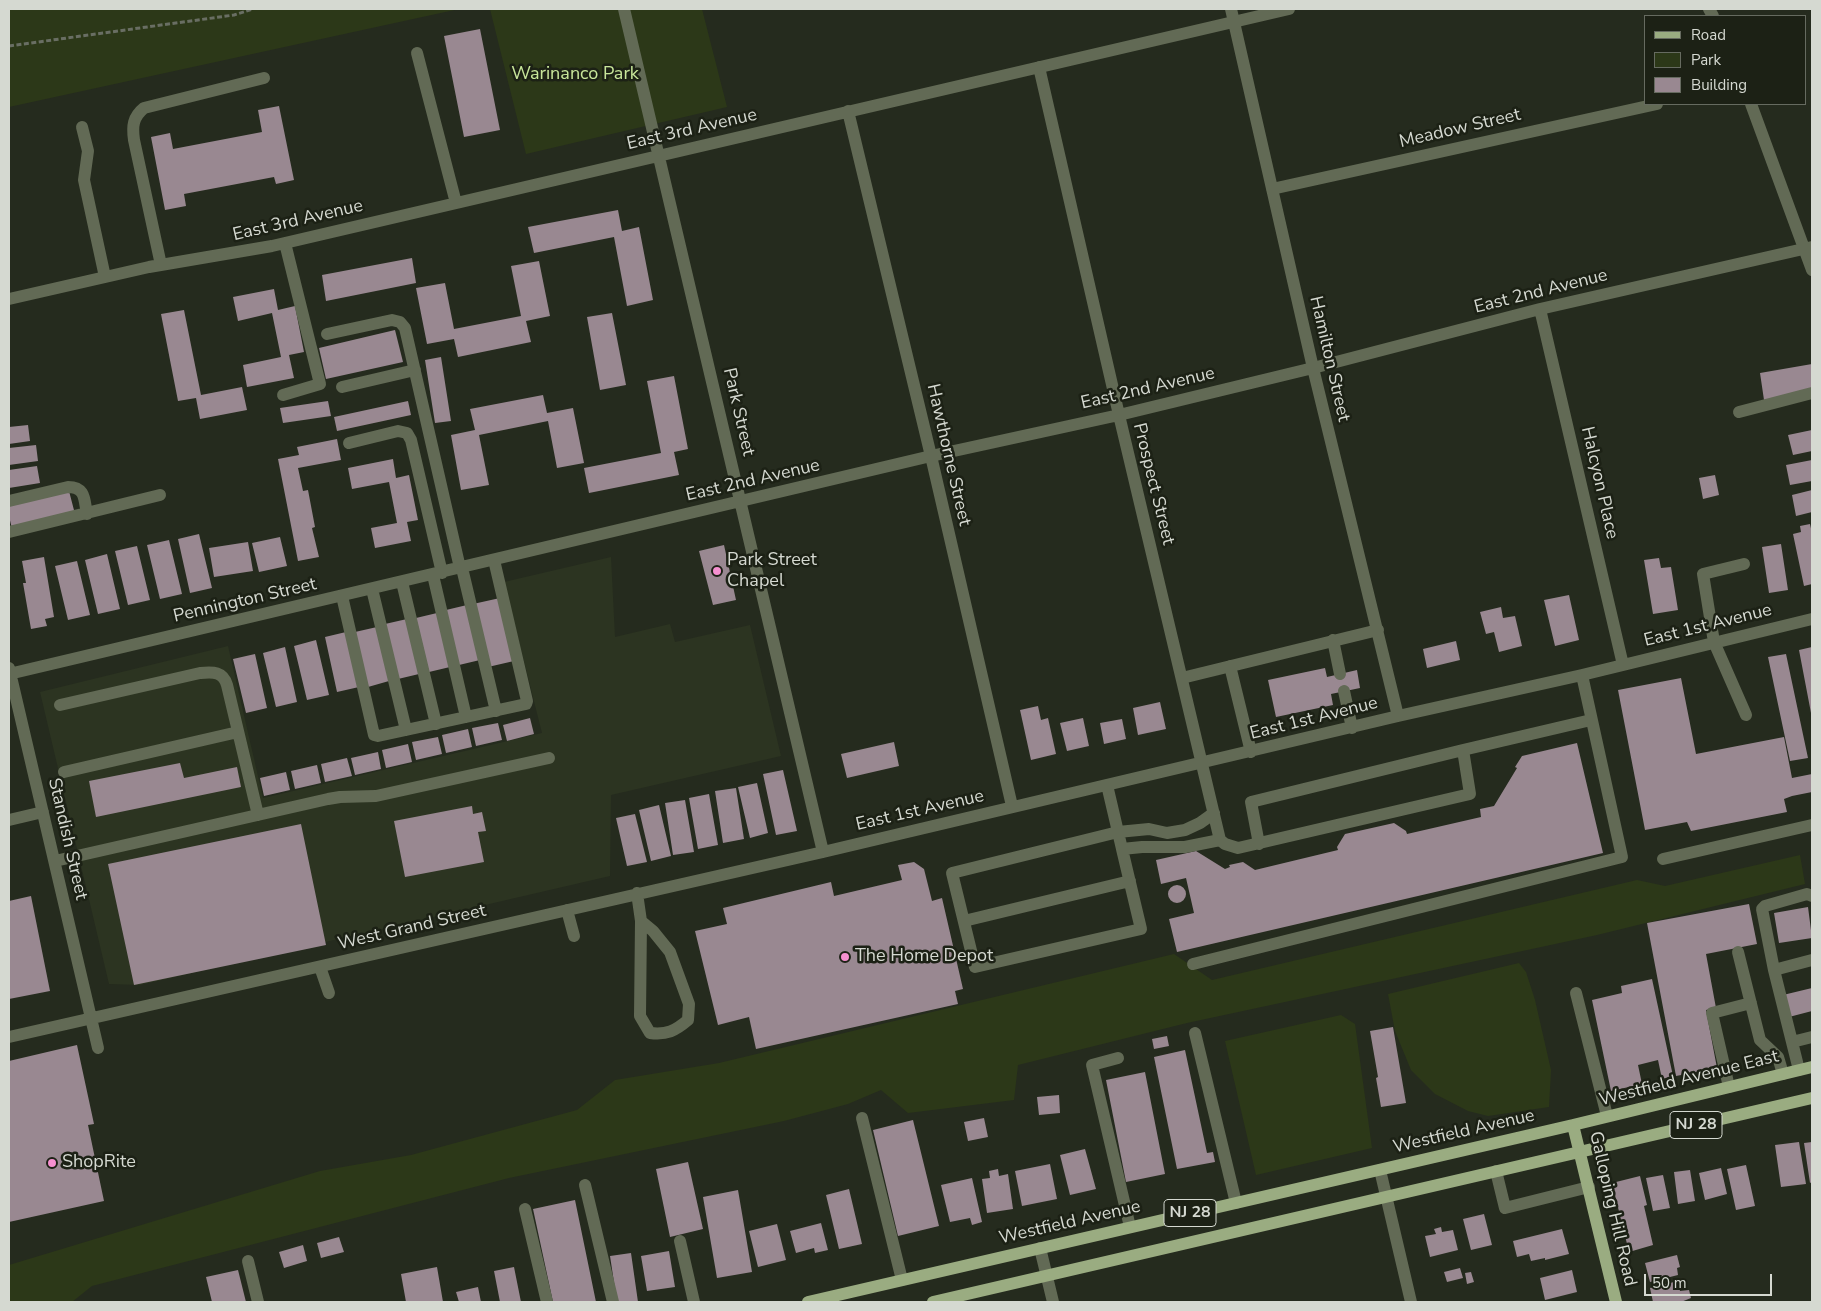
<!DOCTYPE html>
<html>
<head>
<meta charset="utf-8">
<style>
	body { margin:0 }
	#map { position:relative; width:1821px; height:1311px; overflow:hidden; background:#252b1e; font-family:"Nunito Sans",sans-serif }
	canvas { display:block }
	.frame { position:absolute; inset:0; border:10px solid #d5d9d1; pointer-events:none }
	.legend { position:absolute; left:1644px; top:15px; width:162px; height:90px; box-sizing:border-box; background:#1c2115; border:1px solid #666b60; margin:0; padding:6px 9px; list-style:none; font-size:15px; color:#d5d9d1 }
	.legend li { display:flex; align-items:center; gap:10px; height:25px }
	.legend b { width:25px; border:1px solid #666b60 }
	.scale { position:absolute; left:1644px; top:1274px; width:128px; height:22px; box-sizing:border-box; border:2px solid #d5d9d1; border-top:0; padding-left:6px; font-size:15px; line-height:18px; white-space:nowrap; color:#d5d9d1; -webkit-text-stroke:4px #1c2115; paint-order:stroke }
</style>
</head>
<body>
<div id="map">
<canvas width="1821" height="1311"></canvas>
<div class="frame"></div>
<ul class="legend">
<li><b style="height:6px;background:#9aac81"></b>Road</li>
<li><b style="height:14px;background:#2c3818"></b>Park</li>
<li><b style="height:14px;background:#998891"></b>Building</li>
</ul>
<div class="scale">50 m</div>
</div>
<script>
const ctx = document.querySelector('canvas').getContext('2d');
ctx.lineJoin = 'round';
function paint(path, color) { ctx.fillStyle = color; ctx.fill(path, 'evenodd'); }
function trace(path, color, width, dash) { ctx.strokeStyle = color; ctx.lineWidth = width; ctx.lineCap = dash ? 'butt' : 'round'; ctx.setLineDash(dash || []); ctx.stroke(path); }
function label(font, color, halo, rows, align = 'center') {
  ctx.font = font + ' "Nunito Sans",sans-serif'; ctx.lineWidth = 5; ctx.setLineDash([]); ctx.textBaseline = 'middle'; ctx.strokeStyle = halo; ctx.fillStyle = color; for (const [text, x, y, turn = 0] of rows) {
    ctx.save(); ctx.translate(x, y); ctx.rotate((+turn || 0) * Math.PI / 180); ctx.textAlign = isNaN(turn) ? turn : align; if (halo) ctx.strokeText(text, 0, 0); ctx.fillText(text, 0, 0); ctx.restore();
  }
}
paint(new Path2D(`
	M611,557L615,637L670,624L675,642L750,625L781,756L611,795L610,876L140,985L109,984L40,692L228,646L263,798L542,733L504,582Z`), '#2c3421');
paint(new Path2D(`
	M9,9H459L9,107Z
	M490,9H702L727,107L526,154Z
	M1800,855L1805,884L1597,935L1187,1023L1018,1065L1014,1100L908,1113L881,1090L848,1104L784,1121L509,1178L92,1286L72,1302H9V1265L320,1171L411,1155L577,1110L615,1080L719,1063L1174,954L1212,980L1637,880L1665,886Z
	M1519,963L1526,972L1535,1000L1551,1070L1549,1107L1488,1116L1468,1111L1435,1094L1411,1070L1395,1031L1388,994Z
	M1341,1015L1355,1024L1372,1148L1256,1175L1225,1041Z`), '#2c3818');
paint(new Path2D(`
	M480,29L500,130L464,137L444,36Z
	M279,106L294,180L276,184L274,177L184,194L186,206L165,210L151,137L170,133L173,149L262,132L258,110Z
	M618,210L622,231L639,227L653,300L627,306L614,237L534,253L528,227Z
	M412,258L416,283L326,301L322,275Z
	M539,261L550,316L526,321L531,342L458,357L454,339L427,344L416,288L445,283L454,329L521,316L511,266Z
	M274,289L278,310L295,306L304,352L289,355L294,378L247,387L243,365L281,357L272,313L238,321L233,297Z
	M184,310L201,395L242,387L247,410L200,419L196,398L178,401L161,314Z
	M612,313L626,385L600,390L587,317Z
	M395,330L403,362L326,379L319,348Z
	M441,357L451,421L435,423L425,360Z
	M1812,364V392L1764,400L1760,373Z
	M674,376L688,449L674,452L679,475L589,493L584,468L661,453L647,381Z
	M543,395L547,413L573,408L584,463L557,468L548,421L479,435L489,485L461,490L451,435L475,430L470,409Z
	M328,401L331,416L283,423L280,408Z
	M408,401L411,415L337,431L334,417Z
	M28,425L30,441L9,444V427Z
	M1812,430V451L1793,455L1788,435Z
	M337,439L341,460L298,468L303,491L308,490L315,527L312,528L319,557L298,561L278,459L299,455L297,447Z
	M36,445L38,461L9,465V448Z
	M393,459L396,478L409,475L418,520L407,522L411,541L375,548L371,528L397,523L389,482L352,489L348,468Z
	M1812,460V481L1790,485L1786,465Z
	M37,466L40,483L9,488V470Z
	M1715,475L1719,495L1703,499L1699,478Z
	M1812,490V512L1796,516L1792,495Z
	M69,491L75,514L12,529L9,516V506Z
	M1810,524L1812,533V584L1804,586L1793,534L1801,532L1800,526Z
	M199,534L212,588L190,593L178,539Z
	M280,537L287,566L259,572L252,543Z
	M169,540L182,594L160,599L147,545Z
	M248,542L253,571L214,577L209,548Z
	M1781,544L1788,590L1769,593L1762,547Z
	M724,545L736,600L713,605L699,551Z
	M137,546L150,600L128,605L115,551Z
	M107,554L120,609L98,614L85,560Z
	M44,557L54,617L45,619L47,626L31,629L23,583H26L22,561Z
	M1659,558L1661,568L1671,567L1678,610L1653,614L1644,560Z
	M77,561L90,615L68,620L55,566Z
	M1569,595L1579,640L1555,646L1544,600Z
	M500,598L514,661L488,667L473,604Z
	M467,605L480,660L459,665L446,610Z
	M1501,607L1503,618L1515,616L1522,646L1499,652L1494,632L1486,634L1480,612Z
	M437,613L450,667L429,672L416,618Z
	M407,619L419,674L398,679L385,624Z
	M377,627L389,681L368,687L355,632Z
	M346,632L359,687L337,692L325,637Z
	M316,640L329,695L307,700L294,646Z
	M1456,641L1460,660L1427,668L1423,649Z
	M285,647L297,702L276,707L263,653Z
	M1812,647V713H1811L1799,650Z
	M255,654L267,708L246,713L233,659Z
	M1786,654L1808,758L1790,761L1768,657Z
	M1325,668L1327,677L1357,670L1360,688L1331,694L1333,705L1276,717L1268,680Z
	M1681,678L1696,754L1784,737L1792,778L1812,774V792L1792,796L1784,799L1787,812L1691,831L1687,822L1645,830L1618,690Z
	M1160,702L1166,729L1138,735L1133,708Z
	M1038,706L1041,720L1048,718L1056,754L1031,760L1020,710Z
	M530,718L534,734L507,741L503,725Z
	M1083,718L1089,746L1067,751L1060,723Z
	M1122,719L1126,739L1104,744L1100,723Z
	M498,723L502,740L476,746L472,728Z
	M468,729L472,747L446,753L442,735Z
	M438,737L442,754L416,760L412,742Z
	M894,742L899,766L847,778L841,754Z
	M1577,743L1603,853L1177,952L1169,919L1194,913L1186,878L1161,884L1156,860L1196,851L1225,869L1230,867L1229,865L1243,862L1255,870L1338,850L1337,847L1345,834L1394,823L1406,831L1407,834L1481,817L1480,809L1494,806L1517,768L1515,767L1522,756Z
	M408,744L412,762L386,768L382,750Z
	M378,752L381,769L355,775L351,758Z
	M347,758L352,776L325,782L321,764Z
	M180,763L184,778L237,767L241,787L96,817L89,781Z
	M317,765L321,783L295,789L291,771Z
	M783,770L797,831L776,835L763,774Z
	M286,772L290,790L264,796L260,778Z
	M757,783L768,833L750,838L738,787Z
	M736,788L744,839L723,843L715,791Z
	M709,794L718,845L698,849L689,798Z
	M685,800L694,852L673,855L665,803Z
	M659,805L671,856L651,861L639,810Z
	M472,806L473,814L482,812L486,831L478,832L484,862L405,877L394,821Z
	M635,814L647,862L627,866L616,818Z
	M301,824L326,945L134,985L108,864Z
	M914,862L924,869L932,901L942,898L963,989L955,991L958,1004L756,1049L749,1017L718,1025L695,931L727,924L723,908L831,882L834,896L902,880L898,865Z
	M1168 894a9 9 0 1 1 18 0a9 9 0 1 1-18 0Z
	M31,896L50,991L9,999V901Z
	M1749,904L1757,944L1706,954L1716,1008L1706,1010L1717,1068L1676,1076L1647,923Z
	M1808,907L1812,938L1779,943L1774,913Z
	M1652,979L1673,1076L1662,1079L1658,1060L1638,1065L1642,1084L1611,1091L1592,1000L1622,993L1621,986Z
	M1812,988V1011L1789,1017L1783,995Z
	M1393,1027L1406,1103L1381,1107L1376,1078L1378,1077L1370,1031Z
	M1167,1036L1169,1046L1154,1049L1152,1039Z
	M77,1045L94,1124L88,1125L104,1201L9,1222V1061Z
	M1185,1050L1207,1153L1213,1152L1215,1162L1177,1169L1154,1057Z
	M1145,1072L1165,1174L1126,1182L1106,1080Z
	M1059,1095L1060,1113L1039,1115L1037,1097Z
	M984,1118L988,1137L968,1141L964,1122Z
	M913,1120L939,1226L898,1236L873,1130Z
	M1799,1142L1806,1184L1781,1187L1775,1145Z
	M1812,1142V1182L1810,1183L1804,1143Z
	M1085,1149L1096,1189L1070,1195L1060,1155Z
	M688,1162L703,1229L670,1237L656,1169Z
	M1050,1164L1057,1199L1022,1206L1015,1171Z
	M1746,1165L1755,1206L1736,1210L1727,1169Z
	M1721,1168L1727,1194L1705,1200L1699,1173Z
	M998,1169L999,1176L1008,1174L1013,1209L987,1213L982,1179L990,1178L989,1171Z
	M1690,1170L1695,1201L1678,1204L1674,1172Z
	M1663,1175L1670,1208L1653,1211L1646,1178Z
	M1640,1176L1647,1205L1644,1206L1653,1245L1629,1252L1612,1183Z
	M972,1178L982,1222L972,1225L970,1218L950,1222L941,1185Z
	M849,1189L862,1244L839,1249L826,1195Z
	M738,1190L752,1272L717,1278L703,1197Z
	M575,1200L596,1302H553L533,1209Z
	M1484,1214L1492,1245L1471,1250L1463,1219Z
	M821,1223L828,1250L815,1253L814,1248L796,1253L790,1231Z
	M777,1224L786,1260L758,1267L749,1231Z
	M1441,1227L1442,1232L1453,1230L1458,1250L1430,1257L1425,1236L1436,1234L1434,1229Z
	M1562,1229L1569,1254L1545,1260V1258L1531,1261L1529,1254L1517,1257L1513,1241Z
	M339,1237L344,1252L321,1258L317,1243Z
	M303,1245L307,1261L284,1268L279,1252Z
	M669,1251L675,1287L647,1291L641,1256Z
	M631,1253L638,1302H617L610,1256Z
	M1677,1255L1680,1267L1677,1268L1678,1275L1650,1282L1645,1263Z
	M437,1267L443,1302H406L401,1274Z
	M514,1267L521,1302H500L494,1271Z
	M1460,1268L1463,1278L1447,1282L1444,1272Z
	M238,1270L246,1302H212L206,1277Z
	M1572,1270L1577,1292L1545,1300L1540,1278Z
	M1471,1272L1474,1282L1467,1284L1465,1273Z
	M1678,1281L1680,1291L1689,1290L1691,1298L1681,1302H1653L1650,1288Z
	M478,1287L481,1302H459L456,1292Z`), '#998891');
trace(new Path2D(`
	M9,46L234,15L253,9`), '#696e63', 3, [5, 2.5]);
trace(new Path2D(`
	M624,9L823,852
	M1231,9L1313,368L1398,716
	M1709,9L1713,16
	M417,53L456,203
	M1039,67L1119,415L1220,840L1225,844L1238,848L1470,794L1463,750L1591,720
	M1751,104L1812,270
	M848,111L931,456L1012,806
	M82,127L88,151L84,180L105,277
	M1272,189L1657,104
	M161,265L134,140C132,126 133,117 144,108L264,78
	M9,299L149,267L272,246L1289,9
	M1540,309L1623,665
	M327,334L392,320L400,322L405,328L460,568
	M342,387L415,370
	M283,395L320,384L285,243
	M1739,412L1812,393
	M349,443L398,431L407,433L411,440L442,573
	M9,501L68,487C86,487 84,500 87,514
	M9,532L160,495
	M1744,564L1703,574L1714,642L1746,715
	M462,568L496,711
	M433,575L466,717
	M402,582L436,724
	M372,589L406,730
	M342,596L374,735L378,736L526,704L527,701L494,560
	M1333,640L1340,674
	M1230,666L1251,752
	M9,668L98,1048
	M9,674L931,456L1119,415L1313,368L1540,309L1812,247
	M1182,678L1378,630
	M1344,691L1352,728
	M60,705L200,673C213,672 223,671 227,685L258,815
	M64,772L238,732
	M1107,785L1122,849
	M1214,813L1200,823L1185,830L1167,833L1149,829L1118,832L952,873L975,967L1141,929L1122,849L1142,847H1185L1220,840
	M9,820L43,812
	M1259,844L1251,802L1463,750
	M1663,859L1812,825
	M55,861L328,799L340,797L376,796L549,758
	M637,893L641,921L640,1016L650,1033C667,1035 675,1031 688,1020L689,1004L670,952L653,931L641,921
	M567,910L574,936
	M964,921L1130,881
	M1738,952L1760,1040L1778,1057L1783,1074
	M1193,964L1622,857L1582,675
	M320,967L329,993
	M1774,970L1762,909L1765,906L1807,894L1812,896
	M1576,993L1607,1116
	M1195,1033L1236,1203
	M9,1037L823,852L1398,716L1582,675L1812,619
	M1792,1042L1812,1037
	M1118,1058L1092,1065L1130,1227
	M1799,1070L1774,970L1812,960
	M1729,1087L1712,1013L1751,1003
	M862,1118L902,1280
	M1380,1170L1411,1302
	M1496,1171L1505,1208L1589,1187
	M585,1185L613,1302
	M525,1209L547,1302
	M680,1241L694,1302
	M1040,1248L1053,1302
	M248,1261L258,1302`), '#626a55', 12);
trace(new Path2D(`
	M1573,1125L1616,1302
	M808,1302L1573,1125L1812,1067
	M933,1302L1812,1098`), '#9aac81', 12);
for (const [x, y, r, color] of [
	[717,571,5,"#f690d0"],
	[845,957,5,"#f690d0"],
	[52,1163,5,"#f690d0"]
]) { const dot = new Path2D(); dot.arc(x, y, r, 0, 2 * Math.PI); ctx.fillStyle = color; ctx.fill(dot); trace(dot, '#1c2115', 2); }
for (const [x, y, w] of [
	[1696,1125,52],
	[1190,1213,52]
]) { const box = new Path2D(); box.roundRect(x - w / 2, y - 13.5, w, 27, 4); ctx.fillStyle = '#1c2115'; ctx.fill(box); trace(box, '#d5d9d1', 1); }
label('bold 16px', '#d5d9d1', null, [
	["NJ 28",1696,1125],
	["NJ 28",1190,1213]
]);
label('18px', '#c8e69a', '#1c2115', [
	["Warinanco Park",575,75]
]);
label('18px', '#d5d9d1', '#1c2115', [
	["Meadow Street",1460,129,-13],
	["East 3rd Avenue",692,130,-13],
	["East 3rd Avenue",298,221,-13],
	["East 2nd Avenue",1541,292,-14],
	["Hamilton Street",1329,359,77],
	["East 2nd Avenue",1148,389,-13],
	["Park Street",738,412,77],
	["Hawthorne Street",948,455,77],
	["East 2nd Avenue",753,481,-13],
	["Halcyon Place",1599,483,77],
	["Prospect Street",1153,484,76],
	["Pennington Street",245,601,-13],
	["East 1st Avenue",1708,626,-14],
	["East 1st Avenue",1314,719,-14],
	["East 1st Avenue",920,811,-13],
	["Standish Street",67,839,77],
	["West Grand Street",412,928,-13],
	["Westfield Avenue East",1689,1079,-14],
	["Westfield Avenue",1464,1132,-13],
	["Galloping Hill Road",1612,1209,77],
	["Westfield Avenue",1070,1223,-13]
]);
label('18px', '#d5d9d1', '#1c2115', [
	["Park Street",727,561],
	["Chapel",727,582],
	["The Home Depot",855,957],
	["ShopRite",62,1163]
], 'left');
</script>
</body>
</html>
